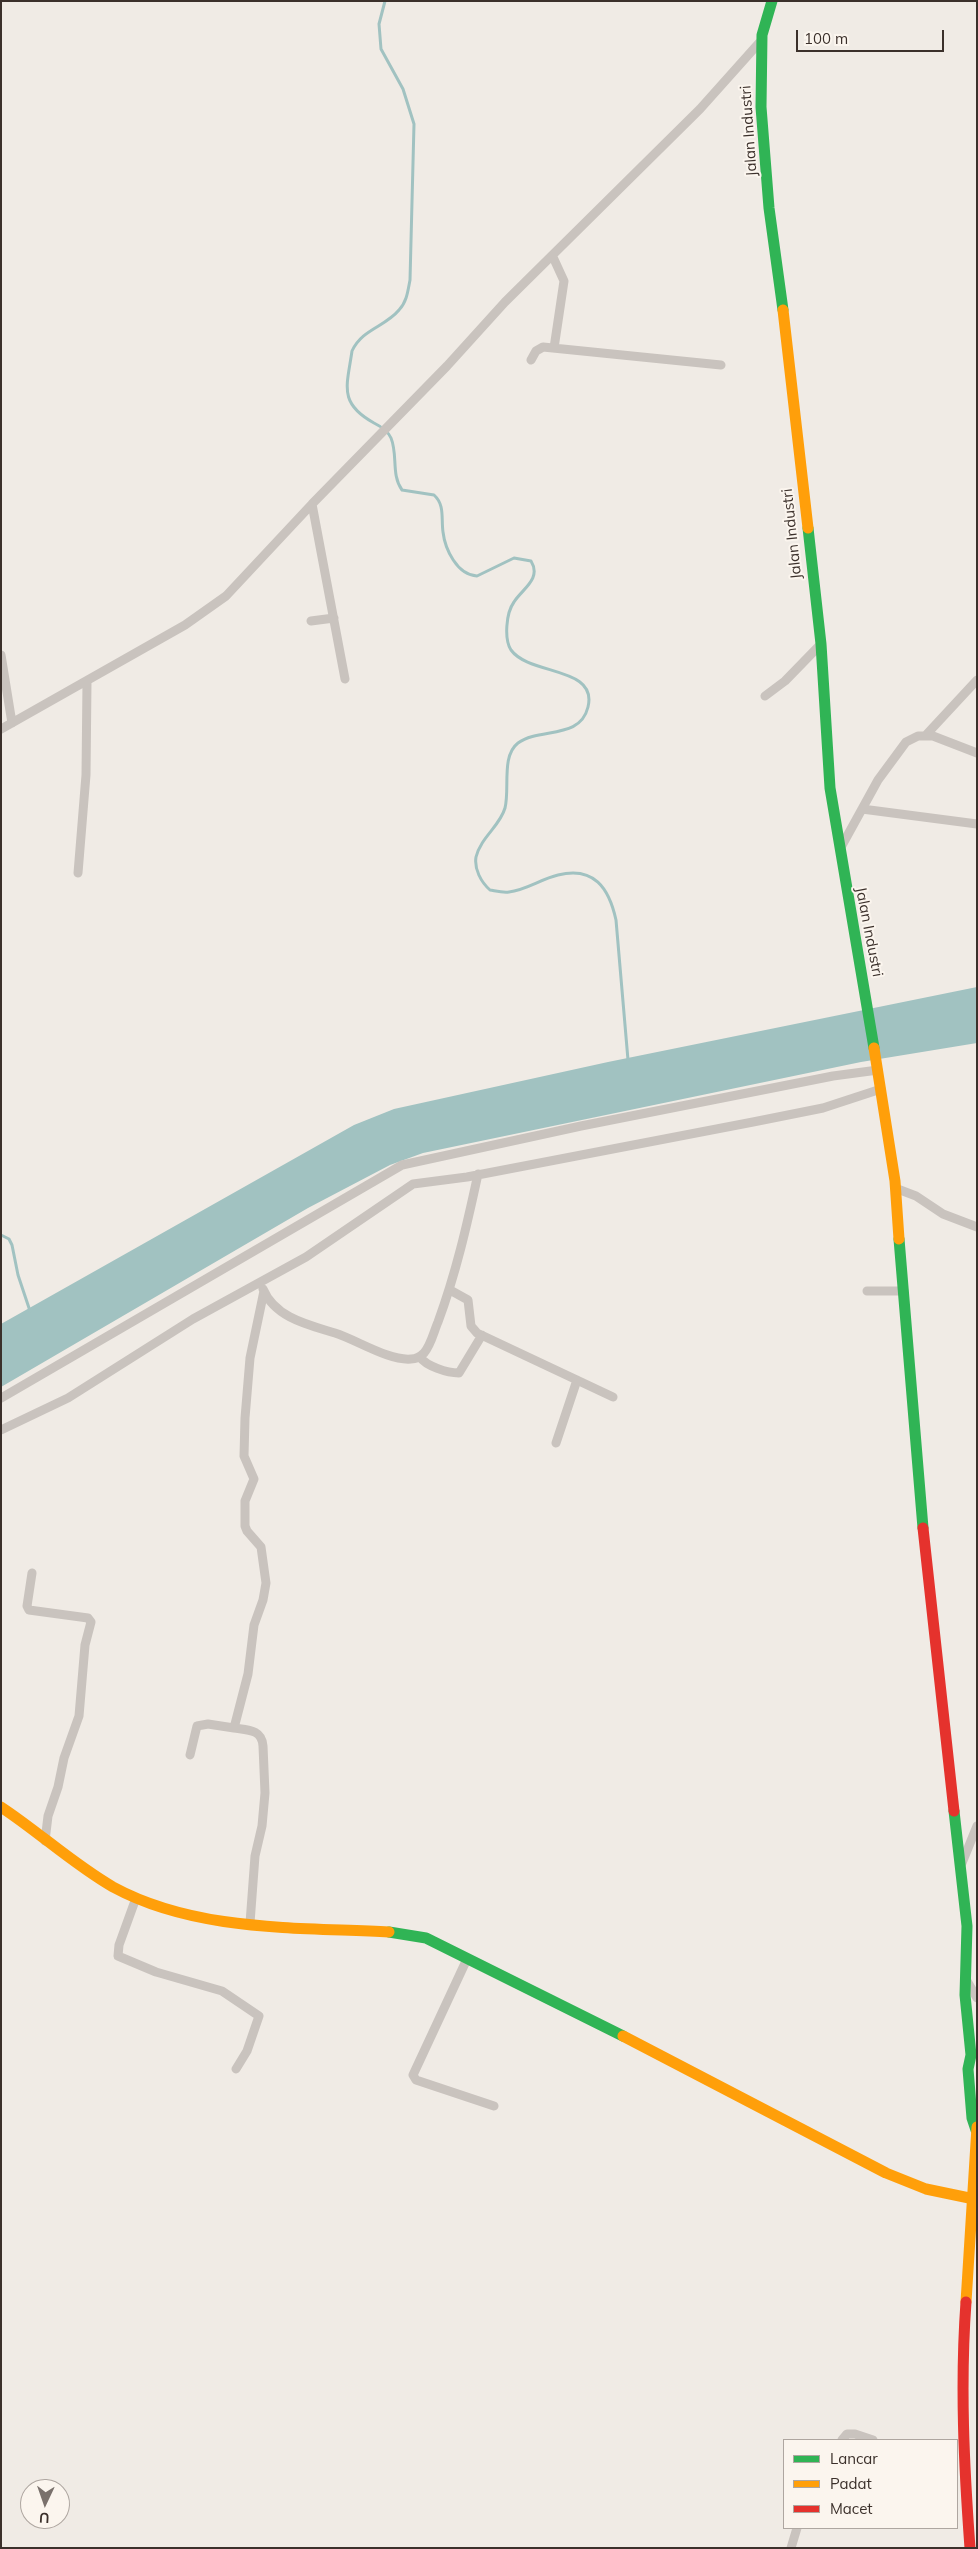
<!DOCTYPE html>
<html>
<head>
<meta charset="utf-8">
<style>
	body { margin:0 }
	#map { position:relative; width:978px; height:2549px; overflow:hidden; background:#f0ebe5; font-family:Mulish,sans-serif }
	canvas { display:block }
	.frame { position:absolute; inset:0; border:2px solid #3b302b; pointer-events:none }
	.legend { position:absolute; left:783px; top:2439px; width:175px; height:90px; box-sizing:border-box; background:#fbf5ee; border:1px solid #aea6a0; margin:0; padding:6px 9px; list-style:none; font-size:15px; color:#3b302b }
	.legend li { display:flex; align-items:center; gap:10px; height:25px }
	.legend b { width:25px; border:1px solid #aea6a0 }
	.north { position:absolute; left:20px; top:2479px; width:50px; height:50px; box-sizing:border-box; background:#fbf5ee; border:1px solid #aea6a0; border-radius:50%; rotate:183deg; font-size:14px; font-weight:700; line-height:20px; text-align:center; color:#3b302b }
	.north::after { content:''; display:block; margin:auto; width:18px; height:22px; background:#7a716c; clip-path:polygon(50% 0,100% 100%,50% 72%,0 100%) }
	.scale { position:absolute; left:796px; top:30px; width:148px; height:22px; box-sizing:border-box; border:2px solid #3b302b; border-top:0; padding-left:6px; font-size:15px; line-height:18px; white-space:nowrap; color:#3b302b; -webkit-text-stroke:4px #fbf5ee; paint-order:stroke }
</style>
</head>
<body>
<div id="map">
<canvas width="978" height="2549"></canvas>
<div class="frame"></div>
<ul class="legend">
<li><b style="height:6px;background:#30b455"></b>Lancar</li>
<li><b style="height:6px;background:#ff9f0a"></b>Padat</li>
<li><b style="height:6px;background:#e5322d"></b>Macet</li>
</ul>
<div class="north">U</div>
<div class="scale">100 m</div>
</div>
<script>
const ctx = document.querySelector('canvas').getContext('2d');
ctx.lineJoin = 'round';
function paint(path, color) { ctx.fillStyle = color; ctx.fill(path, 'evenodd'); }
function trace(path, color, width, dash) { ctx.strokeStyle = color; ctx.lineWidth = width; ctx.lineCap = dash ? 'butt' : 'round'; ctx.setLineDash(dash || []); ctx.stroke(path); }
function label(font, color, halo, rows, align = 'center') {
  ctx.font = font + ' Mulish,sans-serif'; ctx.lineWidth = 4; ctx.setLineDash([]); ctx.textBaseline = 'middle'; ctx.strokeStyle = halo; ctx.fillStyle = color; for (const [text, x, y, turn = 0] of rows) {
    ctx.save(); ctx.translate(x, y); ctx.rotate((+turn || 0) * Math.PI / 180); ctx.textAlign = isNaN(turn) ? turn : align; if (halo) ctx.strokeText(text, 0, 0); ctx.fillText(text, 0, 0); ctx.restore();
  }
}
paint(new Path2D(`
	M977,987V1043L861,1062L423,1153L390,1165L308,1208L1,1387V1324L354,1125L394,1109L608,1062Z`), '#a1c2c1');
trace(new Path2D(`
	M385,1L379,24L381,49L403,89L414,124L410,280C408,290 407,302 399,310C385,327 362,329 352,351C347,386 338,403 374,423C380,426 388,431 391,438C398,455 391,475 402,490L434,495C445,505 441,518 443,532C445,549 457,575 477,576L514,558L531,561C542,579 522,589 514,602C506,613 504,639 511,650C530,676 598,666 588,707C580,740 540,727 518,743C501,756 510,789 505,808C500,826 481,837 476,857C474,869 481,882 490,890C496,891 503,893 509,892C526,890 541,879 558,875C594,866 609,888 616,920L628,1060
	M1,1235L9,1239L12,1245L18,1275L30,1311`), '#a1c2c1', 3);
trace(new Path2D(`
	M553,257L564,281L554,348
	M531,360L536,351L543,347L721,365
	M312,504L345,679
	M311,621L334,618
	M1,655L12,723
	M765,696L785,681L821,644
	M1,729L185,625L226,596L312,504L447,366L505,302L700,109L759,43
	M926,735L977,680
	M862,809L977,824
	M840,849L878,780L906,742L918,736H933L977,753
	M78,873L86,775L87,682
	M895,1188L916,1196L943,1214L977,1227
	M263,1289C275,1318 309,1325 335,1333C357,1340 389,1361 411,1359C416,1359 421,1356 424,1353C431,1345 434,1331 438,1322C456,1273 467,1225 478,1174
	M450,1290L468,1300L471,1326L477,1333L613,1397
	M867,1291H904
	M420,1357C426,1366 447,1373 459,1373L482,1335
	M1,1398L402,1165L581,1126L833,1076L878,1070
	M1,1430L68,1398L193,1319L306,1257L413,1184L467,1177L753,1122L823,1108L881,1089
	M556,1443L577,1380
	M32,1573L27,1606L29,1610L88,1618L91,1622L85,1645L79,1716L64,1758L58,1787L48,1816L45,1841
	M190,1755L197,1726L208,1724L234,1728
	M962,1863L977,1826
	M136,1898L119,1945L118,1956L156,1972L222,1991L259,2016L247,2051L236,2069
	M250,1923L255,1856L262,1826L265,1793L263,1746C262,1729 247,1730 234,1728L248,1674L254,1625L263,1600L266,1583L261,1547L247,1531L245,1526V1501L254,1479L244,1456L245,1418L250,1358L264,1291
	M467,1959L413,2075L416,2080L494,2106
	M967,1981L977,1998
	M842,2440L847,2434H855L873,2440
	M791,2548L797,2528`), '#c9c3be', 9);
trace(new Path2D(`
	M772,1L762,35L761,107L769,208L783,310
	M808,528L821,644L830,788L874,1048
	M899,1239L923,1528
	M954,1811L967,1926L965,1995L971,2055L968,2069L972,2118L976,2130
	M389,1932L426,1938L623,2036`), '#30b455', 11);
trace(new Path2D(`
	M783,310L808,528
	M874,1048L895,1181L899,1239
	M1,1807C39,1832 73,1864 113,1887C196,1932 297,1927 389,1932
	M623,2036L886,2173L926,2189L974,2199
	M966,2302L977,2127`), '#ff9f0a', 11);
trace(new Path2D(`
	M923,1528L954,1811
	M966,2302C960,2385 964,2466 970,2548`), '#e5322d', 11);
label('15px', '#3b302b', '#fbf5ee', [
	["Jalan Industri",749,131,-94],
	["Jalan Industri",792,534,-96],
	["Jalan Industri",869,932,79]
]);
</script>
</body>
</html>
